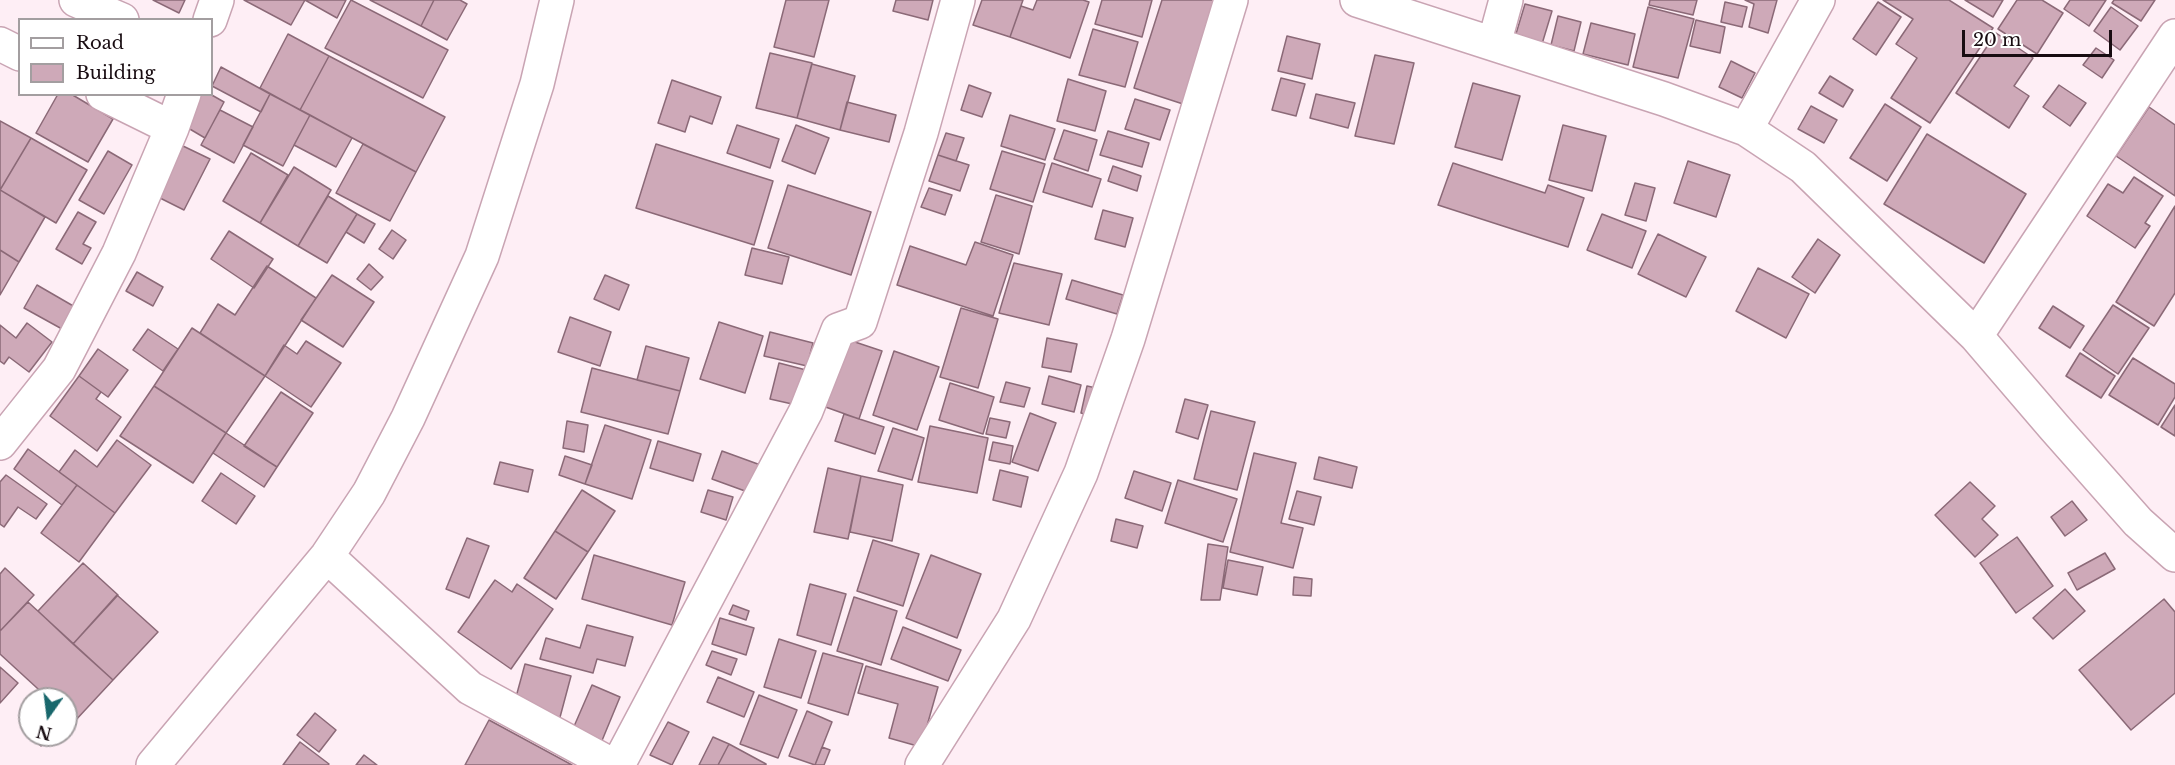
<!DOCTYPE html>
<html>
<head>
<meta charset="utf-8">
<style>
	body { margin:0 }
	#map { position:relative; width:2175px; height:765px; overflow:hidden; background:#feeef5; font-family:"Libre Baskerville",serif }
	canvas { display:block }
	.legend { position:absolute; left:18px; top:18px; width:195px; height:78px; box-sizing:border-box; background:#fff; border:2px solid #a39ea0; margin:0; padding:8px 10px; list-style:none; font-size:18px; color:#180c11 }
	.legend li { display:flex; align-items:center; gap:12px; height:30px }
	.legend b { width:30px; border:2px solid #a39ea0 }
	.north { position:absolute; left:18px; top:687px; width:60px; height:60px; box-sizing:border-box; background:#fff; border:2px solid #a39ea0; border-radius:50%; rotate:194deg; font-size:16px; font-weight:700; line-height:24px; text-align:center; color:#180c11 }
	.north::after { content:''; display:block; margin:auto; width:21px; height:27px; background:#19676c; clip-path:polygon(50% 0,100% 100%,50% 72%,0 100%) }
	.scale { position:absolute; left:1962px; top:30px; width:150px; height:27px; box-sizing:border-box; border:3px solid #180c11; border-top:0; padding-left:8px; font-size:18px; line-height:21px; white-space:nowrap; color:#180c11; -webkit-text-stroke:4px #fff; paint-order:stroke }
</style>
</head>
<body>
<div id="map">
<canvas width="2175" height="765"></canvas>
<ul class="legend">
<li><b style="height:8px;background:#fff"></b>Road</li>
<li><b style="height:16px;background:#cea9b8"></b>Building</li>
</ul>
<div class="north">N</div>
<div class="scale">20 m</div>
</div>
<script>
const ctx = document.querySelector('canvas').getContext('2d');
ctx.lineJoin = 'round';
function paint(path, color) { ctx.fillStyle = color; ctx.fill(path, 'evenodd'); }
function trace(path, color, width, dash) { ctx.strokeStyle = color; ctx.lineWidth = width; ctx.lineCap = dash ? 'butt' : 'round'; ctx.setLineDash(dash || []); ctx.stroke(path); }
const building = new Path2D(`
	M153,0H185L179,13Z
	M244,0H305L291,25Z
	M305,0H346L337,18Z
	M351,0L448,50L423,98L325,48Z
	M370,0H434L421,26Z
	M434,0H460L467,4L447,40L421,26Z
	M786,0H829L814,57L774,47Z
	M896,0H933L928,20L893,11Z
	M982,0H1023L1010,37L973,25Z
	M1037,0H1083L1089,2L1070,58L1010,37L1021,6L1033,10Z
	M1102,0H1152L1142,37L1095,24Z
	M1162,0H1216L1183,104L1134,88Z
	M1650,0H1697L1693,15L1649,5Z
	M1745,0H1777L1768,33L1749,27L1754,4Z
	M1883,0H1949L1993,28L1930,123L1891,98L1917,58L1896,44L1913,19Z
	M1965,0H2003L1993,17Z
	M2017,0H2042L2063,13L2037,54L1998,29Z
	M2070,0H2106L2089,26L2064,9Z
	M2114,0H2155L2141,21L2112,3Z
	M1725,2L1747,7L1742,27L1721,22Z
	M1878,2L1901,17L1876,55L1853,39Z
	M1525,4L1552,11L1542,44L1515,37Z
	M1648,7L1694,19L1678,78L1633,67Z
	M2111,7L2138,26L2120,50L2094,31Z
	M1558,16L1581,22L1574,51L1551,45Z
	M1696,20L1725,27L1720,53L1690,46Z
	M1591,23L1635,34L1628,65L1583,54Z
	M1093,29L1138,42L1125,87L1079,75Z
	M1996,33L2033,58L2014,86L2029,96L2009,128L1956,93Z
	M288,34L329,56L300,110L260,88Z
	M1287,36L1320,44L1312,79L1278,71Z
	M2096,48L2114,60L2102,78L2083,65Z
	M770,53L812,63L797,118L756,108Z
	M1375,55L1414,63L1394,144L1355,136Z
	M329,56L445,117L416,172L300,110Z
	M1731,61L1755,73L1742,98L1719,87Z
	M812,64L855,76L840,130L797,118Z
	M221,67L270,94L261,112L212,86Z
	M1830,76L1853,90L1843,107L1819,93Z
	M1281,78L1305,84L1296,116L1272,110Z
	M1068,79L1106,91L1095,131L1057,121Z
	M672,80L721,97L712,124L690,116L685,132L658,123Z
	M1473,83L1520,96L1502,160L1455,147Z
	M969,85L991,93L982,117L961,110Z
	M2059,85L2086,103L2070,126L2043,107Z
	M58,94H71L113,119L88,162L36,133Z
	M199,94H210L224,102L205,138L183,125Z
	M270,94L310,115L283,166L243,145Z
	M1316,94L1355,103L1348,128L1310,118Z
	M1135,99L1170,110L1160,140L1125,129Z
	M847,102L896,115L889,142L840,130Z
	M1885,104L1921,127L1887,181L1850,158Z
	M1811,106L1837,120L1824,143L1798,129Z
	M2149,107L2175,125V196L2116,156Z
	M220,110L253,127L234,163L201,145Z
	M310,115L352,138L336,167L294,145Z
	M1010,115L1055,129L1045,160L1001,146Z
	M0,121L31,138L0,190Z
	M737,125L779,139L770,168L727,153Z
	M796,125L829,138L815,174L782,161Z
	M1563,125L1606,136L1592,191L1549,180Z
	M1064,130L1097,140L1088,171L1054,159Z
	M1108,131L1149,143L1142,167L1100,155Z
	M946,133L964,138L956,161L938,155Z
	M1927,134L2026,194L1984,263L1884,204Z
	M31,138L87,170L56,223L0,190Z
	M363,144L416,172L390,221L336,193Z
	M656,144L773,181L754,245L636,208Z
	M183,146L210,159L184,210L158,197Z
	M108,151L132,165L104,214L79,200Z
	M1002,151L1045,164L1033,202L990,189Z
	M251,153L288,175L260,223L223,201Z
	M938,155L969,165L960,191L929,181Z
	M1688,161L1730,175L1716,217L1674,203Z
	M1052,163L1101,179L1092,207L1043,192Z
	M1453,163L1545,193L1548,185L1584,198L1568,247L1438,205Z
	M1113,166L1141,176L1137,191L1108,181Z
	M294,167L331,190L298,246L260,223Z
	M2134,177L2163,196L2145,223L2150,226L2135,248L2087,216L2108,184L2123,193Z
	M1635,183L1655,188L1646,221L1625,215Z
	M788,185L871,212L851,275L768,248Z
	M929,188L952,195L945,215L921,207Z
	M0,190L45,217L19,262L0,250Z
	M996,195L1032,206L1019,254L981,242Z
	M328,196L357,214L327,263L298,246Z
	M2175,206V293L2154,326L2116,302Z
	M1103,210L1133,218L1125,247L1095,239Z
	M78,212L96,222L83,244L91,248L82,264L56,249Z
	M357,214L375,224L364,243L346,232Z
	M1602,214L1646,231L1632,268L1587,250Z
	M392,230L406,240L393,259L379,249Z
	M229,231L273,259L254,288L211,259Z
	M1658,234L1706,257L1686,297L1638,274Z
	M1818,239L1840,255L1815,293L1792,277Z
	M975,242L1013,255L993,316L897,285L910,246L966,265Z
	M752,248L789,257L782,284L745,275Z
	M0,250L19,262L0,295Z
	M1014,263L1062,274L1049,325L999,313Z
	M369,264L383,277L371,290L357,279Z
	M267,266L316,298L265,376L200,333L218,304L235,315Z
	M1758,268L1809,294L1786,338L1736,311Z
	M137,272L163,287L153,306L126,291Z
	M332,275L374,302L343,347L301,320Z
	M605,275L629,285L619,310L594,299Z
	M1072,280L1123,295L1117,314L1066,299Z
	M37,285L75,307L62,329L24,308Z
	M2113,305L2149,328L2118,374L2083,350Z
	M2053,306L2084,326L2070,348L2039,328Z
	M961,308L998,319L978,388L940,377Z
	M570,317L611,332L600,366L558,352Z
	M719,322L763,336L745,393L700,379Z
	M27,323L52,342L29,372L9,357L4,364L0,361V325L16,338Z
	M192,328L265,376L226,433L154,386Z
	M148,329L178,349L163,371L133,350Z
	M770,332L813,343L807,366L764,356Z
	M843,338L882,351L859,419L820,405Z
	M1047,338L1077,344L1071,372L1042,367Z
	M306,341L341,363L311,407L265,376L284,345L297,354Z
	M646,346L689,358L680,391L637,380Z
	M98,349L128,370L108,397L79,376Z
	M894,351L939,367L917,430L873,415Z
	M2080,353L2115,376L2101,398L2066,376Z
	M2133,358L2175,384V397L2158,425L2109,395Z
	M779,363L810,371L801,406L770,399Z
	M592,368L680,391L668,434L581,412Z
	M79,376L101,392L96,399L121,417L97,451L50,416Z
	M1049,376L1081,385L1074,412L1042,404Z
	M1006,382L1030,388L1024,407L1000,402Z
	M950,383L994,397L983,434L939,420Z
	M154,386L226,433L193,483L120,436Z
	M1087,386L1101,389L1095,417L1081,413Z
	M281,392L313,413L277,467L244,446Z
	M1185,399L1208,405L1198,439L1176,432Z
	M2175,405V436L2161,427Z
	M1211,411L1255,422L1237,490L1194,479Z
	M1030,413L1056,423L1038,471L1012,462Z
	M844,414L884,427L875,454L835,441Z
	M990,418L1010,422L1006,438L986,434Z
	M567,421L588,425L584,452L563,448Z
	M605,425L651,440L632,499L585,484Z
	M930,426L988,438L977,493L918,482Z
	M893,428L924,438L912,480L878,471Z
	M226,433L277,467L264,487L213,453Z
	M117,440L151,465L115,513L59,472L75,450L97,467Z
	M658,441L701,454L693,481L650,468Z
	M993,442L1013,446L1010,464L989,460Z
	M28,449L77,485L62,505L14,469Z
	M722,451L766,467L756,495L712,479Z
	M1254,453L1296,463L1281,523L1303,528L1293,568L1230,552Z
	M565,456L592,465L585,484L559,475Z
	M1319,457L1357,467L1352,488L1314,479Z
	M500,462L533,470L528,492L494,484Z
	M828,468L861,476L848,539L814,532Z
	M1000,470L1028,477L1021,507L993,500Z
	M1134,471L1171,483L1162,511L1125,498Z
	M221,473L255,496L236,524L202,501Z
	M6,475L47,504L36,519L18,507L4,527L0,524V482Z
	M861,476L903,485L892,541L850,532Z
	M1178,480L1237,499L1223,542L1165,523Z
	M1970,482L1995,506L1982,519L1998,535L1975,557L1935,515Z
	M77,485L115,513L79,562L41,533Z
	M582,490L615,511L588,552L555,531Z
	M708,490L733,497L726,520L701,512Z
	M1297,491L1321,497L1314,525L1289,519Z
	M2072,501L2087,520L2065,536L2051,517Z
	M1116,519L1143,526L1137,548L1111,541Z
	M555,531L588,552L556,599L524,578Z
	M2017,537L2053,586L2016,613L1980,563Z
	M467,538L489,546L469,598L446,589Z
	M873,540L919,554L903,606L857,591Z
	M1208,544L1228,547L1220,600H1201Z
	M2105,553L2115,569L2077,590L2068,573Z
	M594,555L685,582L672,625L582,599Z
	M931,555L981,574L957,638L906,618Z
	M1228,560L1263,567L1257,595L1223,588Z
	M83,563L118,595L73,644L38,611Z
	M5,568L34,595L0,631V574Z
	M1294,577L1312,579L1311,596L1293,595Z
	M495,580L512,592L517,584L553,609L511,669L458,632Z
	M810,584L846,594L831,645L797,635Z
	M2065,589L2085,611L2053,639L2033,618Z
	M117,595L158,632L113,680L73,644Z
	M854,597L897,611L881,665L837,651Z
	M2164,599L2175,612V693L2131,730L2079,670Z
	M28,602L113,680L74,722L66,715V699H49L0,654V631Z
	M733,605L749,611L746,620L729,614Z
	M720,618L754,628L746,655L712,644Z
	M587,625L633,637L625,666L597,659L593,673L540,659L546,638L580,648Z
	M903,627L961,650L948,681L891,659Z
	M779,639L816,651L801,698L764,687Z
	M712,651L737,659L731,675L706,665Z
	M823,653L863,664L848,715L808,703Z
	M525,664L571,676L559,721L513,708Z
	M866,666L938,687L921,747L889,738L898,704L858,693Z
	M0,667L18,683L0,703Z
	M718,677L754,692L744,717L707,702Z
	M592,685L620,697L601,743L572,731Z
	M759,695L797,710L778,758L740,744Z
	M807,711L832,722L815,765L789,756Z
	M315,713L336,730L319,752L297,735Z
	M489,720L572,765H465Z
	M668,722L689,732L672,765L650,755Z
	M30,724V735H52L41,746L24,730Z
	M713,737L729,744L718,765H699Z
	M300,742L329,764L328,765H283Z
	M729,744L766,764V765H718Z
	M822,747L830,750L824,765H815Z
	M364,755L377,765H356Z`);
paint(building, '#cea9b8');
trace(building, '#8b6977', 1.5);
const minor = new Path2D(`
	M76,0L122,20
	M1357,0L1664,99L1746,129L1803,167L1976,336L2054,427L2138,522L2175,555
	M210,20L217,0
	M0,44L20,54
	M1494,44L1506,0
	M103,94L172,128
	M1746,129L1818,0
	M1976,336L2175,36
	M0,443L59,369L119,253L172,128L184,94
	M327,556L470,688L612,765
	M153,765L327,556L369,493L408,418L482,256L537,84L557,0
	M618,765L806,411L838,330L860,322L921,133L958,0
	M922,765L1014,619L1081,473L1128,339L1231,0`);
trace(minor, '#c9a4b3', 36);
trace(minor, '#fff', 33);
</script>
</body>
</html>
